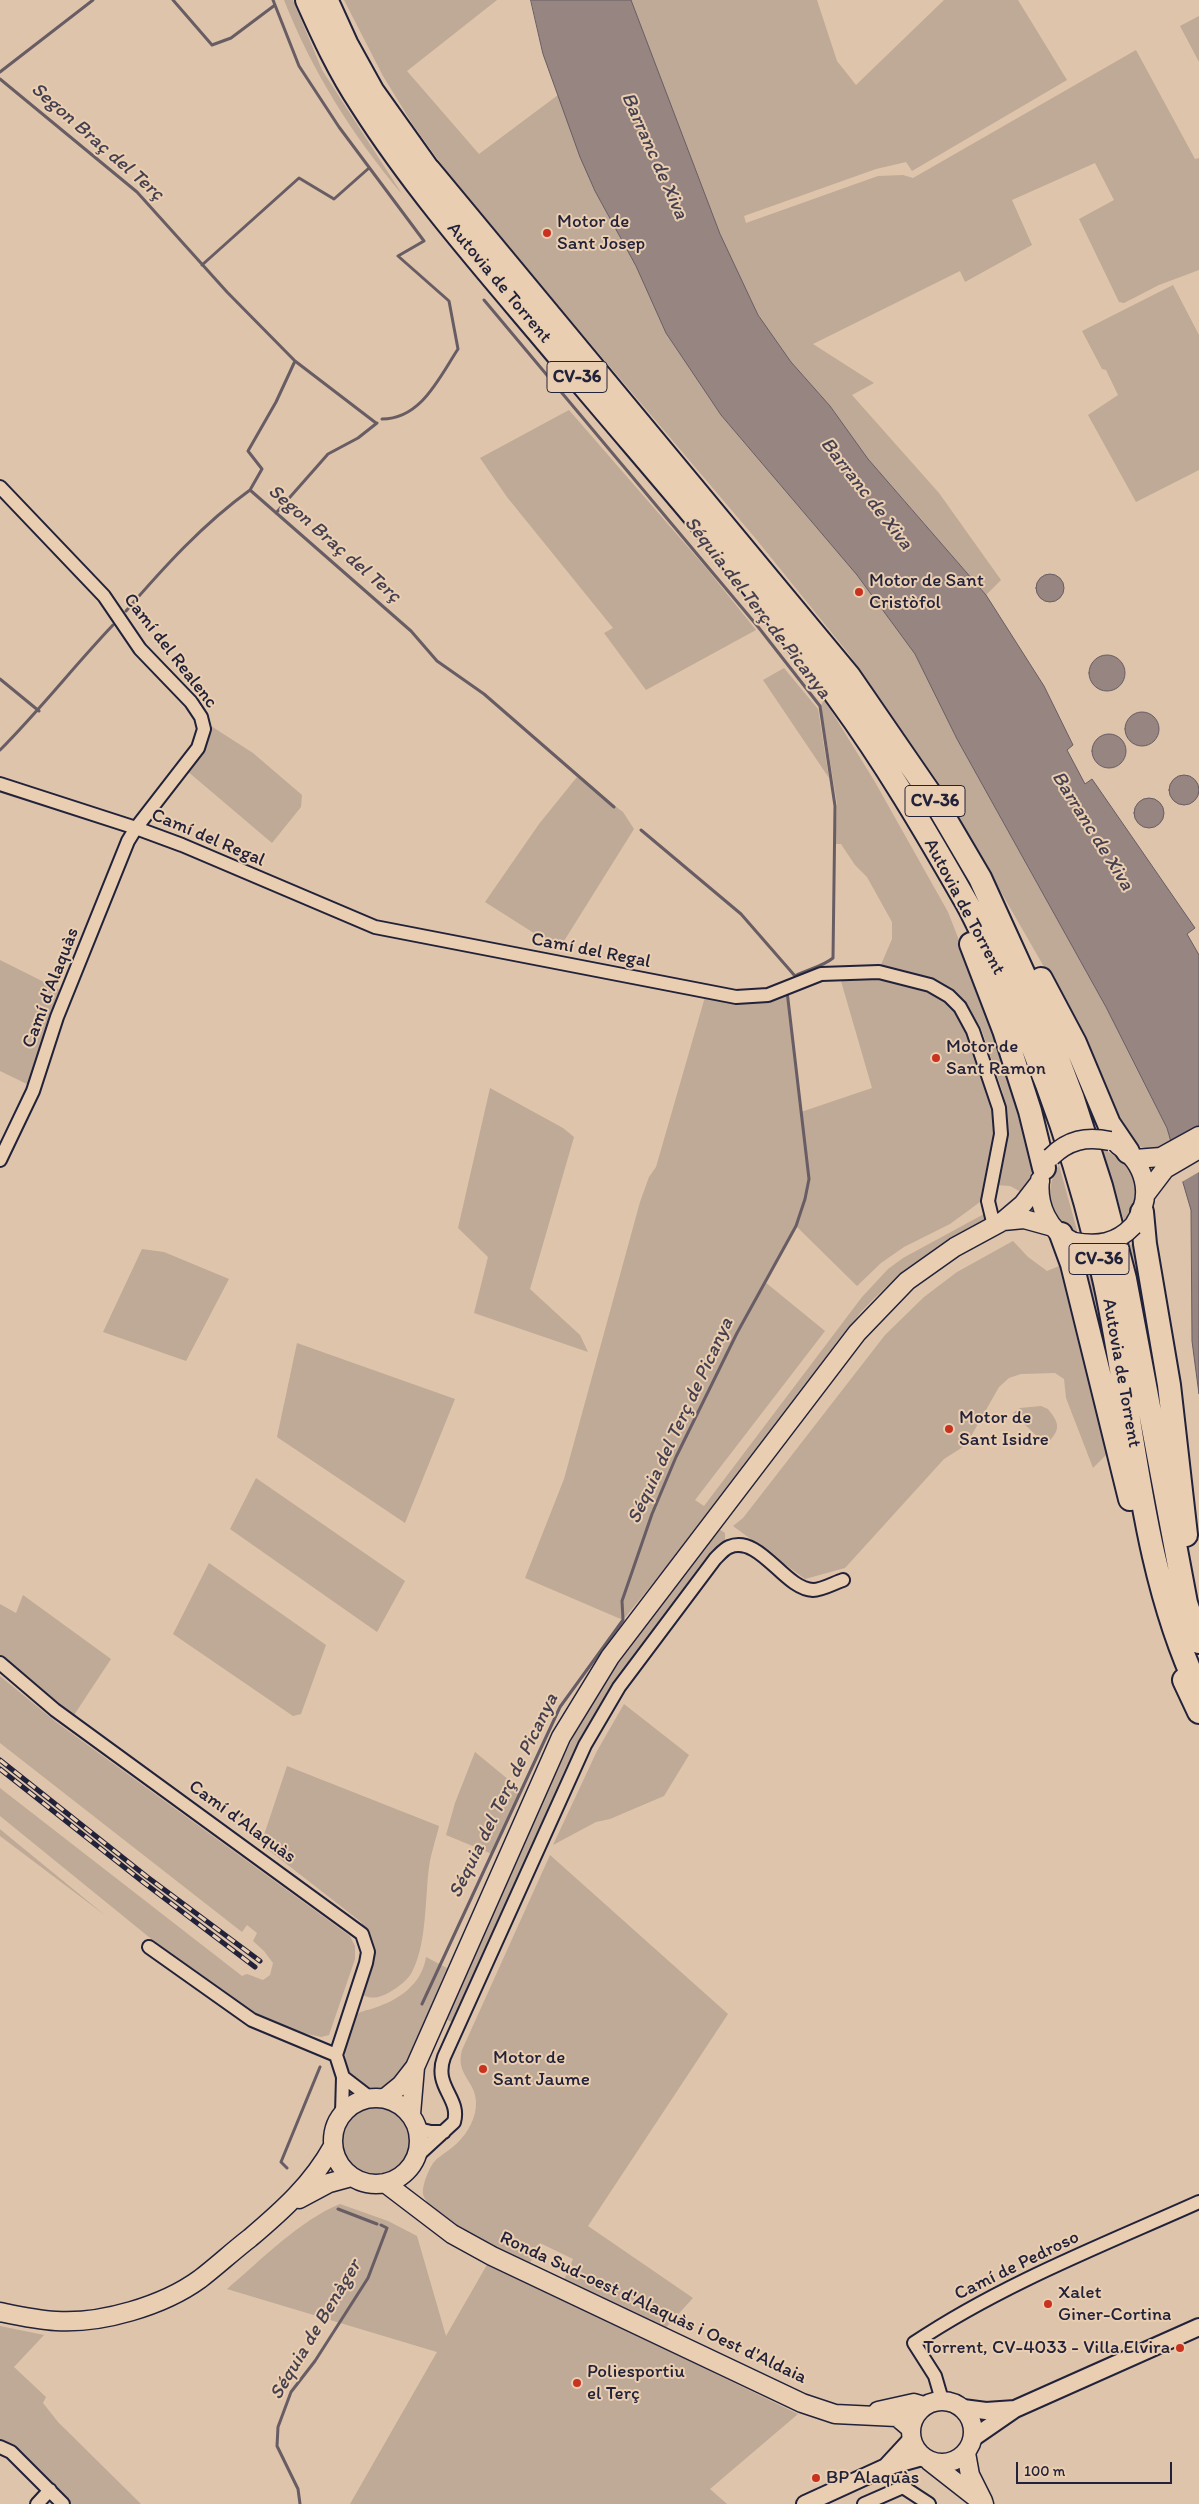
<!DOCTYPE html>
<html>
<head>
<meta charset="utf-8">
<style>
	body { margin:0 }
	#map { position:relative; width:1199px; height:2504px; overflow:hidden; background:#dec4aa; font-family:Itim,sans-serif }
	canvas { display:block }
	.scale { position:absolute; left:1016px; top:2462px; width:156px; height:22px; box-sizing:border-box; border:2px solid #22223b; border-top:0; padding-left:6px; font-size:15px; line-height:18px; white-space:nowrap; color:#22223b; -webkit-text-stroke:4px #eaceb1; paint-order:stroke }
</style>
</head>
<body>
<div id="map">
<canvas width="1199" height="2504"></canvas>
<div class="scale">100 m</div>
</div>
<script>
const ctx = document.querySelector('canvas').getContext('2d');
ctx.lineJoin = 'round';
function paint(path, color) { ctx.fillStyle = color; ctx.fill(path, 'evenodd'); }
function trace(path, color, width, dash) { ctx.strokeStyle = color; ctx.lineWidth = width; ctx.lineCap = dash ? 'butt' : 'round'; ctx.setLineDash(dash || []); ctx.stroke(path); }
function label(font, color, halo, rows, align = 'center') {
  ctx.font = font + ' Itim,sans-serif'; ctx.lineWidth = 4; ctx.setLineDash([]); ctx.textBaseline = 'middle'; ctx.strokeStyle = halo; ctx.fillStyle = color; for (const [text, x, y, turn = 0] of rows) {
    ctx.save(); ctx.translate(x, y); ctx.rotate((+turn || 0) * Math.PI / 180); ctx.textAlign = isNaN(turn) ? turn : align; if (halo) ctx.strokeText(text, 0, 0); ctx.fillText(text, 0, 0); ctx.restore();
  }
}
paint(new Path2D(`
	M284,0H293L322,70L402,194C352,135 312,71 284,0Z
	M344,0H497L407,71L479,154L558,95L595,191L636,266L666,333L721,415L857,575L915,654L957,739L1106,1007L1167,1128L1172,1144L1158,1151C1139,1147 1134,1146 1120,1131L1051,979L936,779L848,653L756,539L460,190L413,125L383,76Z
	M631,0H817L837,61L856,85L944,0H1018L1067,80L912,171L906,162L876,169L744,216L746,223L878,176L903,175L913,178L1136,50L1195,159L1199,158V270L1159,285L1124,303L1119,302L1079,219L1114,200L1095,163L1012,200L1032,245L965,282L960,271L813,344L874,383L852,395L939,493L1001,580L986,595L868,459L830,406L791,362L758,315L720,234Z
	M1199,16V62L1180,26Z
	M1173,285L1199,335V470L1136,502L1088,415L1118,395L1106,370L1102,369L1082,331Z
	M569,410L707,569L756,630L646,690L604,633L613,628L507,497L480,458Z
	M784,668L818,709L829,778L763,680Z
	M824,699L875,782L948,912L1014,1081L1037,1163L1023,1193L1010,1186L996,1185L1008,1132L1003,1093L981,1028L966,1003L948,988L930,979L880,967L892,939V922L867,877L855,865L841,844H835L837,804L821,706Z
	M211,726L253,753L302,795L301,807L272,843L186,770L206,742Z
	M577,777L623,812L634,829L559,949L485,902L539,824Z
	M0,960L62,991L29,1085L0,1071Z
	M883,978L942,994L963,1018L994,1104L997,1131L984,1190L980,1202L950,1224L904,1247L881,1263L857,1286L796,1226L765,1282L825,1331L695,1500L704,1506L862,1297L888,1269L903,1258L984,1214L987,1220C939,1245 897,1273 860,1313L711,1512L623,1620L525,1578L564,1479L640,1202L649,1177L656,1167L705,997L737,1004L758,1001L787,991L801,1112L872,1088L841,981Z
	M490,1088L563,1128L574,1137L530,1289L580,1335L588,1352L474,1313L488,1257L458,1228Z
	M1102,1149C1133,1162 1150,1193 1124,1221Z
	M1059,1165L1078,1234C1048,1222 1043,1190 1059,1165Z
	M1137,1240L1171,1459L1145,1319L1128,1247Z
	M1013,1241L1028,1257L1047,1271L1064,1264L1109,1452L1093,1468L1066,1398L1064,1379L1055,1373L1021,1374L1009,1378L999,1387L966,1445L944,1459L845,1568L805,1579L733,1526L743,1518L885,1335L924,1297L957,1272Z
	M142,1249L164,1252L229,1279L186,1361L103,1332Z
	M1079,1256L1088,1257L1128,1462Z
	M297,1343L455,1399L405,1523L277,1437Z
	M1041,1406L1048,1409C1061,1425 1060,1430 1046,1445L1013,1413L1020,1408Z
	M256,1478L405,1581L377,1632L230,1529Z
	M719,1529L725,1533V1541C704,1556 689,1581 674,1602C633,1656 597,1706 566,1767L453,2023L446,2019L555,1773L579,1726L627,1650Z
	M209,1563L326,1645L301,1714L293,1716L173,1634Z
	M23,1595L111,1659L74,1715L0,1656V1604L16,1613Z
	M0,1676L56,1722L350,1936L355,1946V1959L329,2035L321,2037L299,2032L246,2009L160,1946L0,1816V1788L242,1976L247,1974L263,1980L270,1975L273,1963L264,1951L253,1941L257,1933L247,1925L242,1932L0,1743Z
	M624,1704L689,1755L664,1796L610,1819L596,1822L553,1845L597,1751Z
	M475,1752L521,1790L492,1854L446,1835L455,1803Z
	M287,1766L439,1826C436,1839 431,1853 429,1867C425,1897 427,1944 412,1972C408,1980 398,1987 390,1992C380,1998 371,2000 361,1994L375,1948L361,1922L261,1844Z
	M0,1829L1,1830L106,1916L0,1836Z
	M550,1855L728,2014L588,2226L693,2298L662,2332L562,2285L573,2259L540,2243L530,2263C503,2250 438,2224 424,2197C420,2189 429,2168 434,2162C438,2157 444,2154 449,2150C461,2141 471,2129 475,2113C482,2082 454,2078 462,2050Z
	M426,1957L447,1968L401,2077C357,2115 330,2055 354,2018C359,2010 367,2011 374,2008C399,2000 422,1984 426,1957Z
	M339 2139a38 38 0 1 1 76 0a38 38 0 1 1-76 0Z
	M340,2204L388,2221L417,2236L446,2336L488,2263L798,2414L710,2489L727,2504H350L437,2352L227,2289C260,2261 300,2220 340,2204Z
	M0,2326L44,2335L14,2367L46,2397L43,2403L58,2422L141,2504H63L0,2447Z`), '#bfa997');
const water = new Path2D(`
	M531,0H631L720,234L758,315L791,362L830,406L868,459L986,595L1044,686L1073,745L1067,750L1085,784L1092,779L1195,928L1187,934L1199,955V1394L1192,1341L1191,1210L1167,1128L1106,1007L957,739L915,654L857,575L721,415L666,333L636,266L595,191L580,157L543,54Z
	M1036 588a14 14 0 1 1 28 0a14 14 0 1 1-28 0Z
	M1089 673a18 18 0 1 1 36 0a18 18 0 1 1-36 0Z
	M1125 729a17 17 0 1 1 34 0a17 17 0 1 1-34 0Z
	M1092 751a17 17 0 1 1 34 0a17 17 0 1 1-34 0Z
	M1169 790a15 15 0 1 1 30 0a15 15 0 1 1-30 0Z
	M1134 813a15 15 0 1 1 30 0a15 15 0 1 1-30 0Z`);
paint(water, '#968580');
trace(water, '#685d64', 1);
paint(new Path2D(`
	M1199,1129V1172L1180,1183L1169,1145Z`), '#dec4aa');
trace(new Path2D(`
	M173,0L212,45L231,38L275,5
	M273,0L299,66L339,127L424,241L398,256L449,301L458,349C439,378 421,419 382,419
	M0,72L93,0
	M0,79L137,192L227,292L295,361L276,402L248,451L262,469L250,490L411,631L437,661L484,694L614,807
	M202,265L299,178L334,199L369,168
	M484,300L759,628L820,706L835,806L833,958C822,967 808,969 795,976L741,914L641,830
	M295,361L376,423
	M276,513L328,454L358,438L377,423
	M126,611C164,567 203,524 250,490
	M0,679L39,711
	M0,750C40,710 74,666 113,625
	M422,2004L560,1707L623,1620L622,1601L652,1514L676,1457L737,1333L796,1226L805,1199L809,1179L787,991
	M287,2168L281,2162L320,2067
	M338,2209L377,2224
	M300,2504L298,2489L277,2446L278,2427L291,2392L315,2361L368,2278L387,2228L381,2225`), '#685d64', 3);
const minor = new Path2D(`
	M0,487L104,596L140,649L191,702L201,717L204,729L198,748L136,828L128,841L57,1017L33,1091L0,1160
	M0,784L136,828L182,845L375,927L736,997L768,995L821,974L879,972L930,985L949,996L960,1007L973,1031L999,1108L1001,1134L988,1201L994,1226
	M0,1663L55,1710L362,1934L368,1952L366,1963L336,2055
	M149,1947L252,2020L336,2055
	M336,2055L343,2077L342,2113
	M343,2077L369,2097
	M418,2129L431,2132H444
	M417,2156L454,2122C461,2098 433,2087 444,2057L585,1745L619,1687L715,1559C719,1555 724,1549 729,1547C760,1534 784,1589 813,1590C822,1590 834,1583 843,1580
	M942,2400L935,2376L914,2343C1002,2284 1103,2245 1199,2202
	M0,2447L11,2452L63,2504
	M37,2504L50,2490
	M864,2504L903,2487L929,2504`);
const tertiary = new Path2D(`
	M963,2408L986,2411L1015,2409
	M973,2438L1015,2409L1199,2327
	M886,2467L911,2440
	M805,2504L886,2467L922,2457`);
const secondary = new Path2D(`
	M1118,1145C1145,1163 1154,1195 1135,1223
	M1135,1159L1161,1157L1199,1136
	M1040,1180C1037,1204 1048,1231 1072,1241
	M1146,1194L1165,1169L1199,1149
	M1003,1221L1024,1219L1053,1227
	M333 2141a43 43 0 1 1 86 0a43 43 0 1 1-86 0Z
	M385,2098L401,2085L415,2067L561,1737L610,1657L857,1333L907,1281L955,1247L1003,1221L1023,1204L1040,1182
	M411,2114L415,2067
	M385,2183L452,2234L492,2256L802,2403L835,2414L897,2417L910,2428
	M299,2199L329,2183L351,2177
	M0,2312C19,2316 37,2320 56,2321C101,2324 163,2306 200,2279C217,2266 233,2251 250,2238C283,2210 312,2184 333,2146
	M911 2432a31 31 0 1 1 62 0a31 31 0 1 1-62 0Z
	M878,2411L914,2403L924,2406
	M966,2453L970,2475L983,2501
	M929,2461L984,2504`);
const trunk = new Path2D(`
	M327,0L347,44L373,91L430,171`);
const motorway = new Path2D(`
	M307,0C323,36 339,71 361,104C422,200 500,285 573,373C663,480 757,585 839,699C885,762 925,830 964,898C977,920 987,945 998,968C1045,1068 1082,1175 1105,1283C1134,1416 1140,1568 1199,1691
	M430,171L849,676L933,798L980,878L1036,1001L1073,1099L1101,1186L1125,1279L1186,1603L1199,1642
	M971,944L1004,1030L1030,1111L1044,1168
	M1041,979L1075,1043L1109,1124L1128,1152
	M1142,1212L1145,1244L1169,1385L1186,1535
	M1061,1234L1072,1264L1130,1499
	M1184,1680L1199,1712`);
trace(minor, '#22223b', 16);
trace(tertiary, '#22223b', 20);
trace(secondary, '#22223b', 21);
trace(trunk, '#22223b', 25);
trace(motorway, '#22223b', 26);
trace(minor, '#eaceb1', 12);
trace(tertiary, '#eaceb1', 16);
trace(secondary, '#eaceb1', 18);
trace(trunk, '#eaceb1', 21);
trace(motorway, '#eaceb1', 22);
const rail = new Path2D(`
	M0,1760L146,1876L260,1961
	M0,1769L143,1882L255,1967`);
trace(rail, '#22223b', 5);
trace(rail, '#eaceb1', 3, [9]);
const secondaryBridge = new Path2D(`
	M1051,1157C1068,1140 1086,1136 1110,1141
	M1074,1242C1098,1246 1116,1244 1133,1226`);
trace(secondaryBridge, '#22223b', 21, []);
trace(secondaryBridge, '#eaceb1', 18);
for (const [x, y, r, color] of [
	[547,233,5,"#c8321e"],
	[859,592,5,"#c8321e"],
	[936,1058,5,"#c8321e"],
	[949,1429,5,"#c8321e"],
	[483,2069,5,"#c8321e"],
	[1048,2304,5,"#c8321e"],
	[1180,2348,5,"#c8321e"],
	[577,2383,5,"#c8321e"],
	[816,2478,5,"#c8321e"]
]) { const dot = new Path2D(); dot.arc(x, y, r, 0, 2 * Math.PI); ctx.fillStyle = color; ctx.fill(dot); trace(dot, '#eaceb1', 2); }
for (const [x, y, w] of [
	[577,377,60],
	[935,801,60],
	[1099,1259,60]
]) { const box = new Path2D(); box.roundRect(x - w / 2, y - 15.5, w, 31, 4); ctx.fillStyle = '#eaceb1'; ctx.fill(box); trace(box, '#22223b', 1); }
label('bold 18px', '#22223b', null, [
	["CV-36",577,377],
	["CV-36",935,801],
	["CV-36",1099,1259]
]);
label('19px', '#22223b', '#eaceb1', [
	["Motor de",557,222],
	["Sant Josep",557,244],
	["Motor de Sant",869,581],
	["Cristòfol",869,603],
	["Motor de",946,1047],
	["Sant Ramon",946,1069],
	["Motor de",959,1418],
	["Sant Isidre",959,1440],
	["Motor de",493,2058],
	["Sant Jaume",493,2080],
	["Xalet",1058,2293],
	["Giner-Cortina",1058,2315],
	["Torrent, CV-4033 - Villa Elvira",1170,2348,"right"],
	["Poliesportiu",587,2372],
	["el Terç",587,2394],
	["BP Alaquàs",826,2478]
], 'left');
label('19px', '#22223b', '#eaceb1', [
	["Autovia de Torrent",499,283,50],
	["Camí del Realenc",170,651,52],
	["Camí del Regal",208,838,23],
	["Autovia de Torrent",964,907,62],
	["Camí del Regal",591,951,11],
	["Camí d'Alaquàs",51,988,-69],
	["Autovia de Torrent",1121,1373,80],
	["Camí d'Alaquàs",242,1822,36],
	["Camí de Pedroso",1017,2266,-26],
	["Ronda Sud-oest d'Alaquàs i Oest d'Aldaia",653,2308,25]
]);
label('italic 20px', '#454050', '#eaceb1', [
	["Segon Braç del Terç",97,142,41],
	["Barranc de Xiva",654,156,66],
	["Barranc de Xiva",866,494,52],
	["Segon Braç del Terç",334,544,41],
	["Séquia del Terç de Picanya",757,608,52],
	["Barranc de Xiva",1092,831,58],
	["Séquia del Terç de Picanya",681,1421,-65],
	["Séquia del Terç de Picanya",504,1796,-64],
	["Séquia de Benàger",316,2330,-59]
]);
</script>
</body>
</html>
